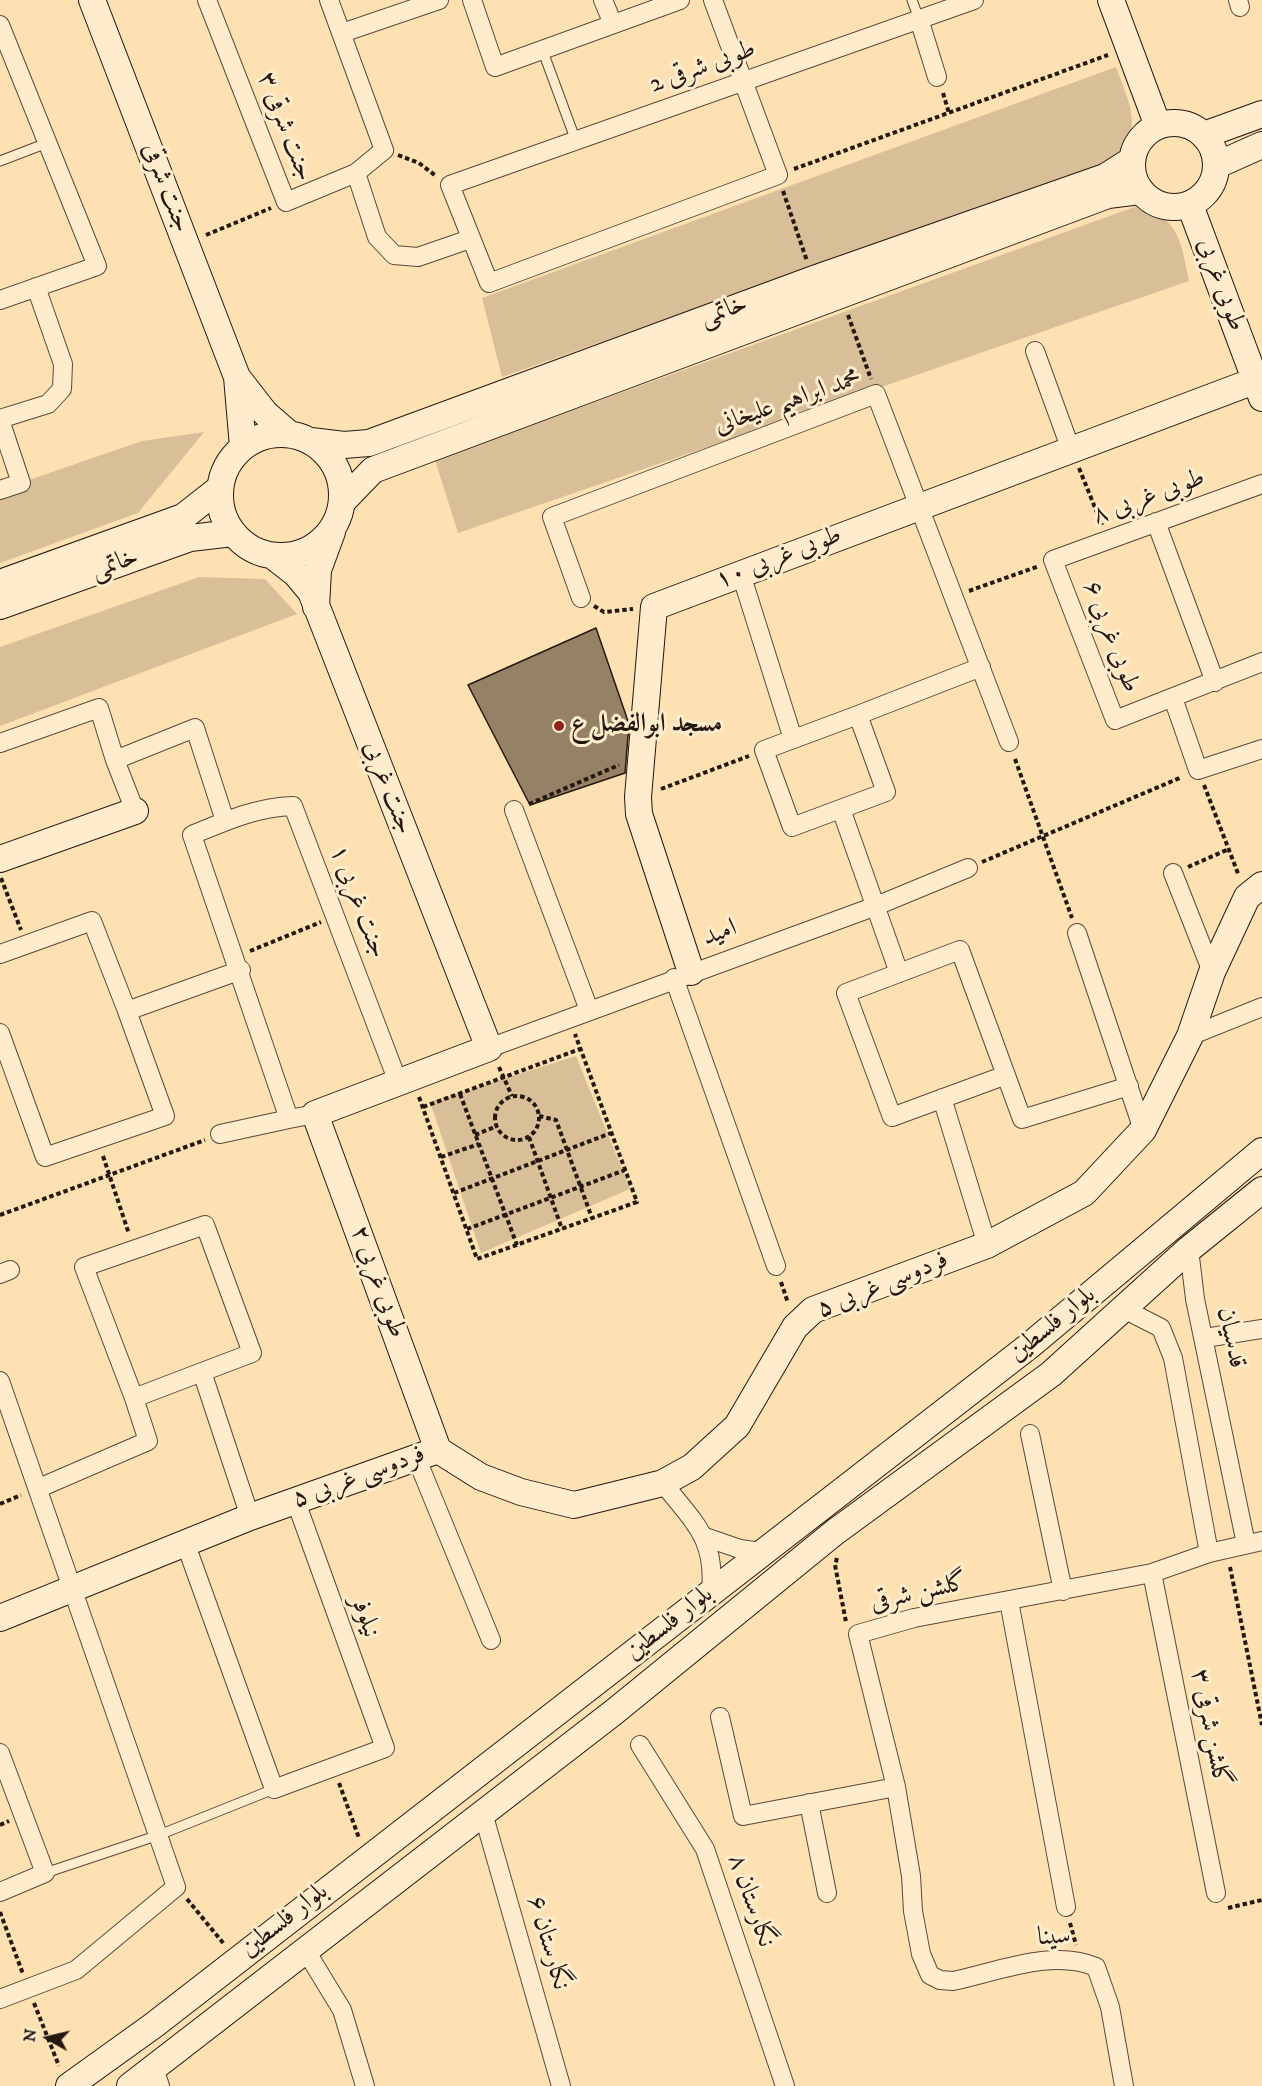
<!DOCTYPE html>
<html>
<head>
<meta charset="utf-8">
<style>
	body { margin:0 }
	#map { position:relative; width:1262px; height:2086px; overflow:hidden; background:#fde1b2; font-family:"IM FELL DW Pica",serif }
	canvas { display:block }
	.north { position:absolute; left:18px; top:2008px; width:60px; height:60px; -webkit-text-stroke:4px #feeccd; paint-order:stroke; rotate:278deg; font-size:16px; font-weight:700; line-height:24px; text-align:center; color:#241811 }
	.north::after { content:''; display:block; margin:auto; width:21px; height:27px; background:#241811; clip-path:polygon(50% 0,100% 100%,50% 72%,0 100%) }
</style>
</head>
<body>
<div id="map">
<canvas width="1262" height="2086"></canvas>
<div class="north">N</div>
</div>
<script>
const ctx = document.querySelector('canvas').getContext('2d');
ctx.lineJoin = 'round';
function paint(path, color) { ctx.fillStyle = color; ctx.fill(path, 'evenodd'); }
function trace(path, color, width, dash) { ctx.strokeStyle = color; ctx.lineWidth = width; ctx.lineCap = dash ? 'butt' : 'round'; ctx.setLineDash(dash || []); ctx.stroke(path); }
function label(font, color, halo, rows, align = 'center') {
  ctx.font = font + ' "IM FELL DW Pica",Amiri,serif'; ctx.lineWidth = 6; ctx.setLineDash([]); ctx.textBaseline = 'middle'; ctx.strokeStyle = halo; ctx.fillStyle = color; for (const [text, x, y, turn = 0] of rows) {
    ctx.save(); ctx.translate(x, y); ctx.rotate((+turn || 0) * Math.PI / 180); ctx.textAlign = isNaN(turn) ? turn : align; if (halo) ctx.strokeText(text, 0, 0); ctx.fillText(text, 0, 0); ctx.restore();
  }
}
paint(new Path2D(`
	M1116,67C1129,103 1146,131 1112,161L502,377L482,298Z
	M1137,206C1180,217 1181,243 1189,281L458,533L435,460Z
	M204,432L138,513L0,563V490L142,441Z
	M199,577L265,579L297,614L0,726V647Z
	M576,1056L630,1189L481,1253L430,1102Z`), '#d8bf97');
const building = new Path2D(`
	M596,628L629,724L625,773L530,805L468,685Z`);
paint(building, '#958165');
trace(building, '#241811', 1.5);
const lane = new Path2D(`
	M912,0L919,19
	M542,49L576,141
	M0,161L47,143
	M45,1873L159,1835L274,1789`);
const street = new Path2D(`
	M207,0L286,202L356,173L384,150L329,0
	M472,0L495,67L680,0
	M603,0L613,24
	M713,0L778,175L489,283L450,185L974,0
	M1238,0L1240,7
	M919,19L937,77
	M0,25L97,266L0,300
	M342,33L439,0
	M356,173L377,237L394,255L418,257L470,239
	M1035,351L1071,450
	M0,419L48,404L62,389L63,364L36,287
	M0,420L21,483L0,490
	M1262,484L1053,560L1115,720L1262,662
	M1156,522L1215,682
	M741,574L793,739
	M581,598L552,517L876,394L1009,742
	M1173,698L1198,770L1262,749
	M858,715L886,792L792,827L764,750Z
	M858,715L981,667
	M0,743L99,708L115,760
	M841,809L899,973
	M514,810L589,1010
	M135,811L115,760L195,728L225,821
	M1173,873L1212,972
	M1077,933L1143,1130
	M0,954L92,921L127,1011
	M674,978L776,1266
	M0,1033L45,1157L165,1116L127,1011L241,970
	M1190,1036L1262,1007
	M489,1048L876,906L968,868
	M1006,1075L892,1117L846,993L960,950L1022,1119L1129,1086
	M942,1098L987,1245
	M315,1114L289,1119L192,835C226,821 257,807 293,806L398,1082
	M220,1134L289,1119
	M1189,1249L1195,1299L1246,1544
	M0,1274L10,1270
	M1122,1308L1161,1328L1173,1358L1209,1553
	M1205,1338L1262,1329
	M202,1372L252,1353L205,1225L84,1267L134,1398L202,1372L250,1517
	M0,1381L176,1887L76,1970L0,1999
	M1030,1434L1063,1591
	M416,1457L491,1640
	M663,1483C694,1523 716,1538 711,1592
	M39,1488L148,1441L134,1398
	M705,1537L740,1549L761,1552
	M186,1545L274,1789L385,1748L296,1502
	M1152,1573L1216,1893
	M1009,1601L1066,1907
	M720,1717L743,1816L896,1787
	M640,1745L705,1849L785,2086
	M0,1753L45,1873L0,1892
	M809,1803L827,1893
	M483,1813L561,2086
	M306,1951L342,2010L365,2086
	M154,2068L160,2086
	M1124,2086L1110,2007L1096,1967C1053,1948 997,1972 953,1981L940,1980L930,1975L921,1954L913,1911L911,1876L896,1787L858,1634L914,1618L1152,1573L1209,1553L1262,1541`);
const secondary = new Path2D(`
	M92,0L237,377L243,447
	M1111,0L1158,126
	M1132 165a42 42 0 1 1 84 0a42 42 0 1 1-84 0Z
	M1204,135L1262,114
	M1217,165L1262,145
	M1190,205L1262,398
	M237,377L265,413L289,434
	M220 495a61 61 0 1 1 122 0a61 61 0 1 1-122 0Z
	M311,441L344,445L369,443L814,279L1105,177L1132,160
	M342,502L373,470L1108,195L1140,191
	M273,556L296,574L311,592L489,1048L315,1114L438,1450
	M0,583L183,517L220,488
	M0,606L190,538L233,533
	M316,607L318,570L332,532
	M0,859L135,811
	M691,972L639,814L638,797L654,607L1262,378
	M0,1618L250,1517L438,1450L481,1477L521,1492L574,1505L663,1483L692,1467L737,1426L795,1327L813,1310L987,1245L1084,1193L1143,1130L1190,1036L1212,972L1247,897L1262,885
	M69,2086L154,2025L1029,1346L1262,1151
	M130,2086L614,1712L835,1532L1051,1374L1189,1249L1262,1190`);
trace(lane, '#5a4a39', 11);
trace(street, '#5a4a39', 20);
trace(secondary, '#241811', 28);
trace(new Path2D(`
	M943,93L949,113
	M398,155L419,163L436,176
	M794,169L1108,55
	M783,191L807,261
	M206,235L271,208
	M848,315L871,379
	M1079,468L1102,525
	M969,591L1039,566
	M594,606L604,612L633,609
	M1015,759L1072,918
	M1204,785L1239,876
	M661,789L749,756
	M529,804L619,765
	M982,862L1182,777
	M1188,867L1229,849
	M1,878L21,930
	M250,951L321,922
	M499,1067L512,1096
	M460,1094L517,1245
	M495 1118a22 22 0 1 1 44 0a22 22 0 1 1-44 0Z
	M419,1097L477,1259L637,1202L575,1034
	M423,1107L580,1049
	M539,1116L556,1120L592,1218
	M475,1135L497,1126
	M529,1137L562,1229
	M103,1156L129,1234
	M441,1157L479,1144
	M454,1193L611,1133
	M0,1215L205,1140
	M467,1229L625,1170
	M781,1282L788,1303
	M0,1504L21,1495
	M837,1558L835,1565L846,1622
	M1230,1567L1262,1725
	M339,1783L359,1838
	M0,1825L9,1821
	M187,1899L224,1944
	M1228,1908L1262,1900
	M0,1912L23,1974
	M1070,1923L1076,1945
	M34,2003L59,2066`), '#241811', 4, [4.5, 3]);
trace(lane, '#feeccd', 9);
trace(street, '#feeccd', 18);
trace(secondary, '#feeccd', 26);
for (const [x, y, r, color] of [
	[559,726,6,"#8f2418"]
]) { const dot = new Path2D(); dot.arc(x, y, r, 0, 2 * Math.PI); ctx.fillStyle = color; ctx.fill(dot); trace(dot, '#feeccd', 2); }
label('26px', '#241811', '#feeccd', [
	["طوبی شرقی 2",703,68,-20],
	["جنت شرقی ۳",284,127,69],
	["جنت شرقی",165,188,69],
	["طوبی غربی",1220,285,70],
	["خاتمی",724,312,-20],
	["محمد ابراهیم علیخانی",788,403,-19],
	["طوبی غربی ۸",1149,498,-20],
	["طوبی غربی ۱۰",779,559,-21],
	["خاتمی",115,565,-20],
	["طوبی غربی ۶",1110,637,69],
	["جنت غربی",387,788,69],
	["جنت غربی ۱",357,902,69],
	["امید",720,934,-20],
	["طوبی غربی ۲",377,1282,70],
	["فردوسی غربی ۵",883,1286,-22],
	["بلوار فلسطین",1053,1325,-39],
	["قدسیان",1230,1338,78],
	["فردوسی غربی ۵",359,1478,-20],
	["گلشن شرقی",919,1594,-13],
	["نیلوفر",364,1617,70],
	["بلوار فلسطین",670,1624,-38],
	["گلشن شرقی ۳",1209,1728,79],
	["نگارستان ۸",750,1901,71],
	["بلوار فلسطین",285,1921,-38],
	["سینا",1054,1938,-3],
	["نگارستان ۶",547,1943,74]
]);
label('bold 26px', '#241811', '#feeccd', [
	["مسجد ابوالفضل ع",571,726]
], 'left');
</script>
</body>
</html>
